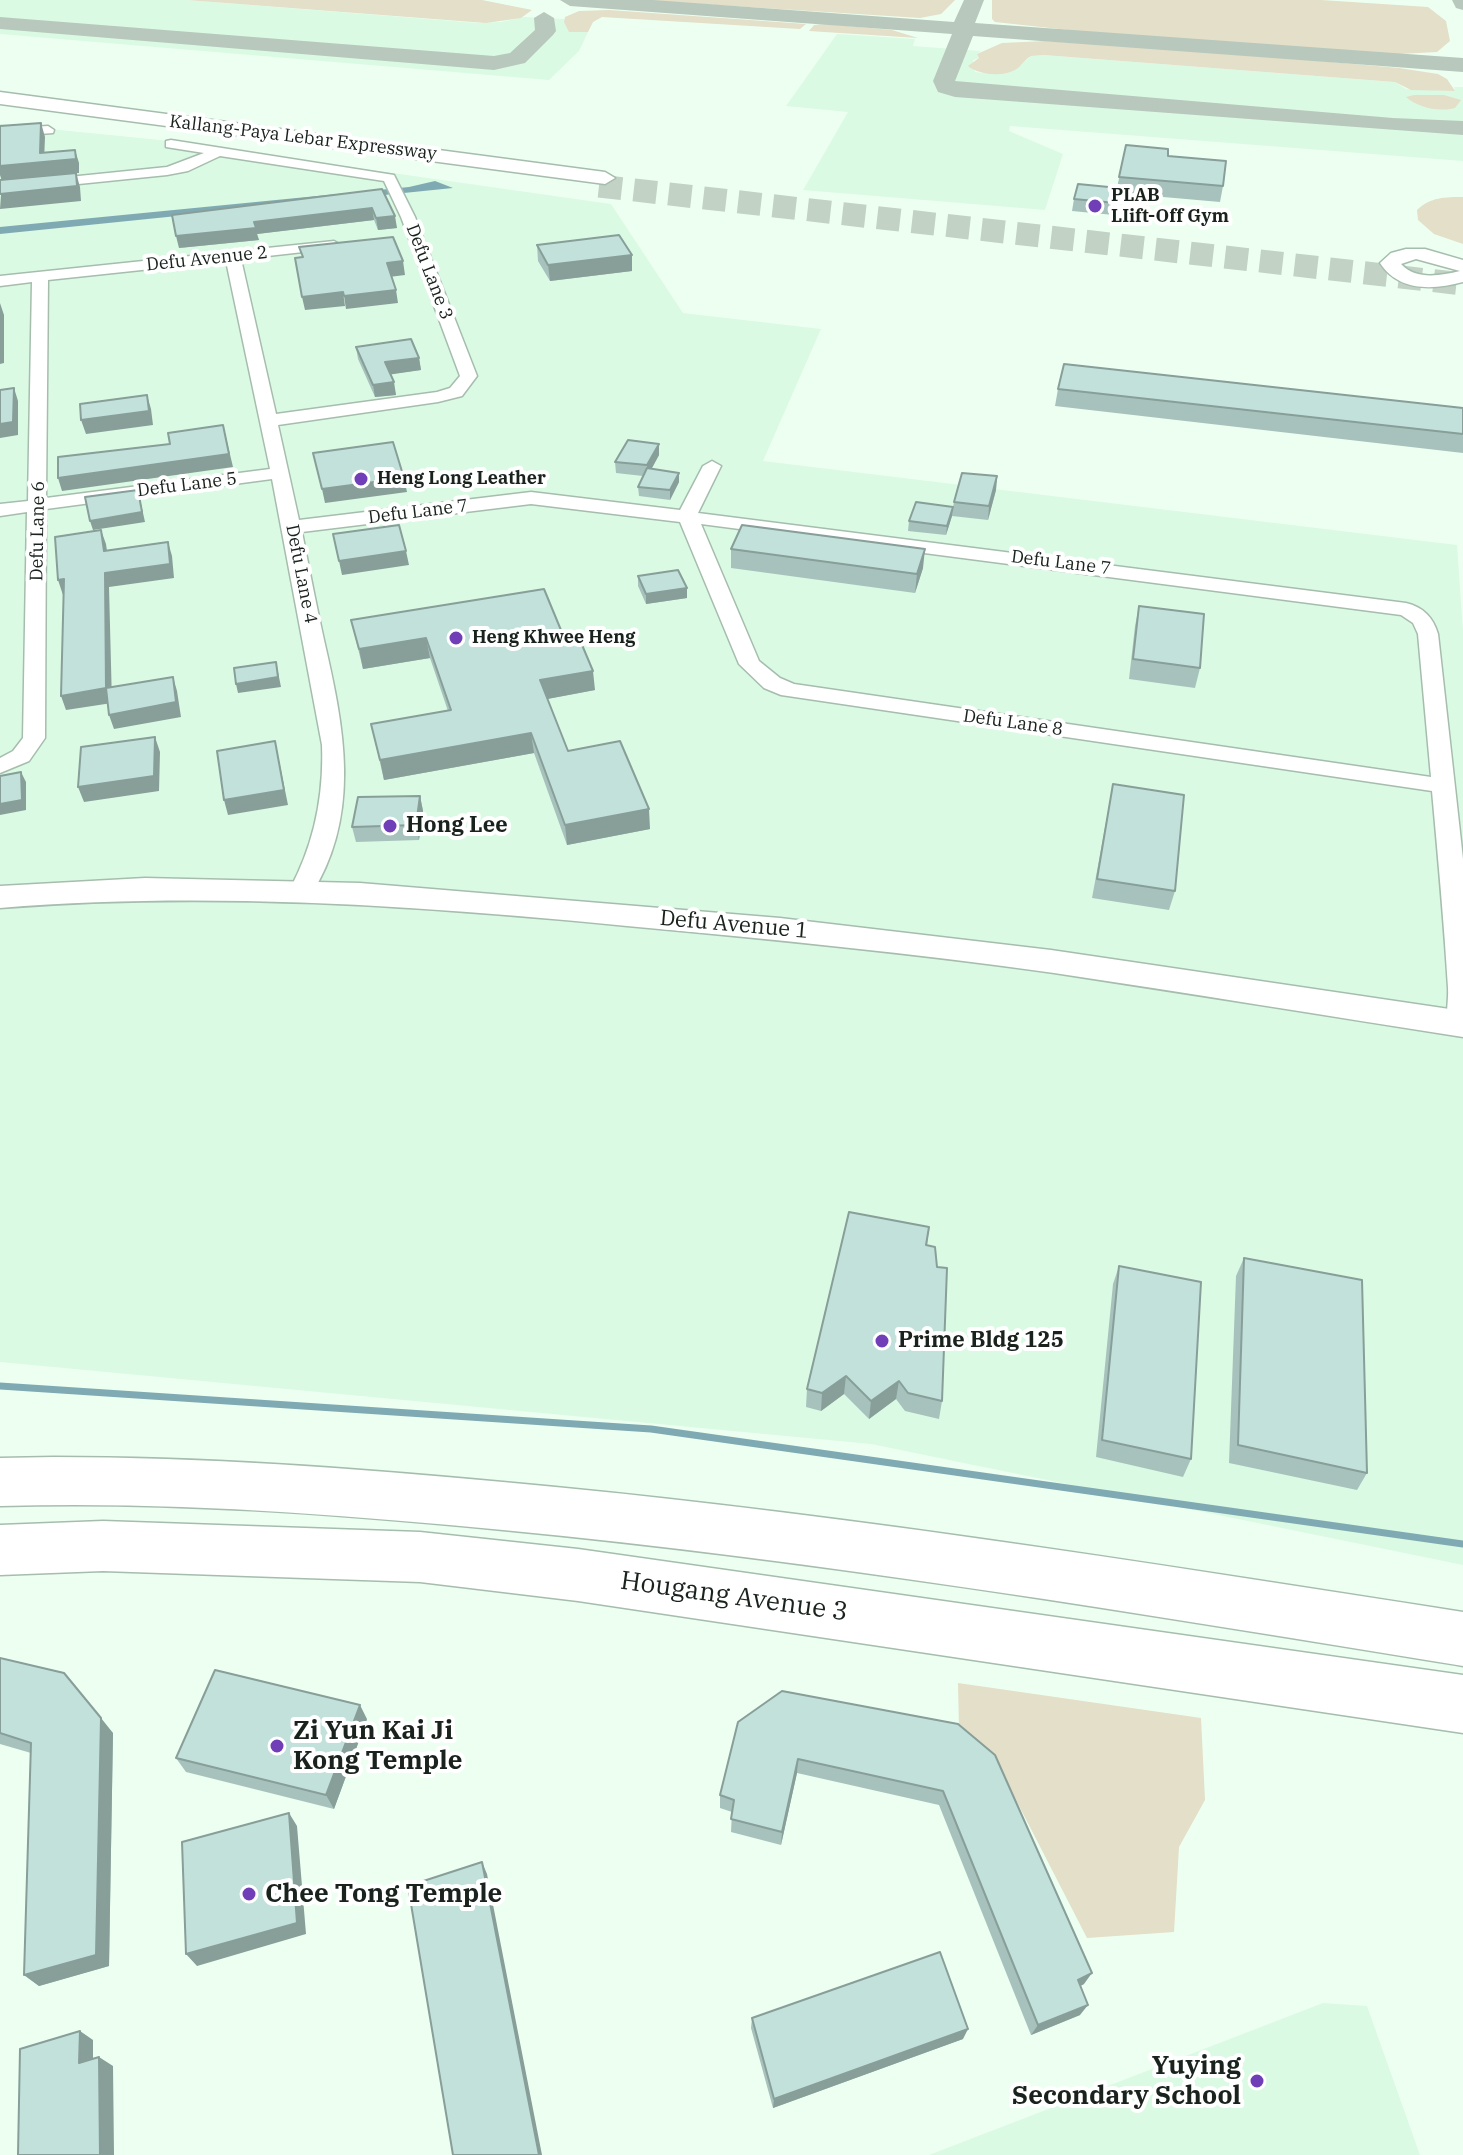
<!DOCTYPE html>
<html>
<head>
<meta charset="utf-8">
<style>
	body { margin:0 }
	canvas { display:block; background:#ecfff1 }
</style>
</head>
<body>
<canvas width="1463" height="2155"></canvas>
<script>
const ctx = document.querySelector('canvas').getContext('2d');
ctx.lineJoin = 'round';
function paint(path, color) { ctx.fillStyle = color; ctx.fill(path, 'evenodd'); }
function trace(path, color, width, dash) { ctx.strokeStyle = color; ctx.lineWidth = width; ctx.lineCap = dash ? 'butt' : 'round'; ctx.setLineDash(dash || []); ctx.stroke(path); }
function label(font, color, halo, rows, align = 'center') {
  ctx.font = font + ' "IBM Plex Serif",serif'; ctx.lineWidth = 8; ctx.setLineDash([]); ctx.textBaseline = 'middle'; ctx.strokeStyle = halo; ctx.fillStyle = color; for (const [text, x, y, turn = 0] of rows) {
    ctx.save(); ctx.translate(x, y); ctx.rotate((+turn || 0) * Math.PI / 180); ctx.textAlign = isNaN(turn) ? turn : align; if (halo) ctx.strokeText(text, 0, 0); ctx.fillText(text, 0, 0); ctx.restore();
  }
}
paint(new Path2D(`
	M0,0H187L478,23L501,22L524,17L564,19L569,31L588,32L579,51L549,80L0,34Z
	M837,34L915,39L913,46L981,51L977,54L979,58L973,60L975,72L984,73L1000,74L1021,65L1031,56L1044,55L1395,82L1406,89L1455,91L1454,87H1463V161L1010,126L1009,131L1063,154L1045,210L803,190L848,112L786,106Z
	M0,124L160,140L611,204L683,313L821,329L763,461L1457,545L1463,631V1565L871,1444L0,1362Z
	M1323,2003L1367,2006L1420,2155H929Z`), '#dbfae4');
paint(new Path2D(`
	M187,0H482L532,10L521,18L486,23Z
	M638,0H955L941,14L920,18Z
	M992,0H1321L1428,7L1446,21L1450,41L1437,52L1399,54L1142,38L995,22L992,19Z
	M609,10L806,24L800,29L602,17L593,22L588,32H569L564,22L565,17L579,11Z
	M825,24L892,30L918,38L809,31L814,25Z
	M1045,41L1207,51L1399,68L1438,74L1447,79L1455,91L1411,90L1395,82L1044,55L1031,56C1024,60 1022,66 1015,70C1002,77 979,75 968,66L979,58L977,54L1002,43Z
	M1414,95H1444L1461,100L1455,108C1438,112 1419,108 1406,97Z
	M1463,197V244L1434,234L1418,220L1417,210C1430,197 1446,197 1463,197Z
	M958,1683L1201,1718L1205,1800L1179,1847L1174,1932L1087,1938L996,1761L959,1728Z`), '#e4dfc8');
paint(new Path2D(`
	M435,181L453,188L0,234V227L409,187Z`), '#80aab3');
trace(new Path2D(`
	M0,1386L651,1429L1463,1544`), '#80aab3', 7);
paint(new Path2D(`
	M560,0H653L954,22L964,0H984L975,23L1463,58V72L973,36L955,81L1393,118L1463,121V135L955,97L938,92L933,81L952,34L570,6Z
	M1452,0H1463V10L1456,8Z
	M544,12L554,18L556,31L553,35L525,63L494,70L0,29V17L494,56L510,53L535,30L534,18Z`), '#b8c8bc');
trace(new Path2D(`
	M599,186L1463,284`), '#c2d3c6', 23, [23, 12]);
const minor = new Path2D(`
	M48,126L54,130L53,133L0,137V129Z
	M171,140L394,175L415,217L477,376L462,396L438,402L278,425L299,520L531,492L680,510L703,466L712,461L721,466L698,513L1406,603C1423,607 1433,617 1438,634L1463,859V1032L1450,1030C1444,1018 1449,1002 1448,988C1444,922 1438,857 1432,791L781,695L764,688L739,664L680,522L531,504L302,532C309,568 316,604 324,640C344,727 362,814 311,895L302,897L293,895L290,889C314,844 324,796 322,745L272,479L46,509L45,738L29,761L0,773V758L13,751L23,738L27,512L0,516V504L28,501L32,282L0,286V276L334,241L341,245L339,248L241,259L276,414L437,392L450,388L460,376L401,217L384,181L220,156L188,171L167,175L0,192V184L167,167L204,153L166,147V141ZM226,261L270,469L46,498L48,280ZM701,524L1401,615L1413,623L1418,634L1431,777L794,684L780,678L759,661Z`);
const major = new Path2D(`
	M1406,249H1425L1463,260V282C1433,290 1399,292 1380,263L1391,253ZM1416,259L1460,271C1439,276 1416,280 1401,264Z
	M145,878L360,883L780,918L1051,950L1463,1011V1037C1327,1016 1190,993 1054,973C912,953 770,939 627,926C418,906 210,891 0,908V886Z`);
const highway = new Path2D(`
	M0,92L605,172L615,178L605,184L0,104Z
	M54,1457C204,1457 353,1468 503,1482C824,1511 1144,1562 1463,1612V1666C1144,1614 825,1561 503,1530C335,1514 168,1501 0,1506V1458Z
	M103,1521L420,1532L578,1549L1463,1675V1733L578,1601L420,1582L103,1571L0,1575V1525Z`);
trace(minor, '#a6bdad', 3);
trace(major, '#a6bdad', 3);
trace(highway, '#a6bdad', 3);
paint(minor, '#fff');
paint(major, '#fff');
paint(highway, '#fff');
paint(new Path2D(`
	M1126,145L1168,156L1223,186L1220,202L1118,193L1114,215L1072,211L1074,199L1117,188Z
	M382,189L397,228L378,230L374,220L257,234L259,240L179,248Z
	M537,245L632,255V271L550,281L538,261Z
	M356,347L419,358L421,370L390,374L396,395L375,397L358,359Z
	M1058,389L1463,408V453L1055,406Z
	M659,444V455L652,468L679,482L670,500L639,496L638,487L643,476L616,473L615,462Z
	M997,476L996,490L988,520L952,516L946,535L908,531L909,521L953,507L954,502Z
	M731,549L923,568L915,593L731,568Z
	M638,576L687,598L646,604L638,586Z
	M1139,606L1200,668L1195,688L1129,679L1135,626Z
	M351,620L563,635L595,690L547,699L568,751L650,829L567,845L534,753L384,780L371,724L448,711L430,658L363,669Z
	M1113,784L1175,891L1169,910L1092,898Z
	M420,796L423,811L419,840L356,842L352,827Z
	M929,1227L927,1246L942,1401L939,1419L905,1411L896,1399L869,1419L844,1394L821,1411L806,1407L807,1389Z
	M1244,1258L1367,1473L1357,1490L1229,1463L1236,1276Z
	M1119,1266L1191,1459L1183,1477L1096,1457L1113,1284Z
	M0,1658L113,1733L109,1966L39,1986L24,1975L31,1753L0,1744Z
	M367,1719L334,1809L186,1772L176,1758Z
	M738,1722L958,1724L1084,1984L1080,1986V2015L1031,2035L939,1805L797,1773L781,1845L731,1832L732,1812L720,1808V1795Z
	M752,2018L963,2039L773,2108L751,2028Z`), '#a7c2bc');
paint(new Path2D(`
	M41,123L45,137L44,162L75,150L79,163V173H76L80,187L81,201L0,209L2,181L0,175V166L40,153Z
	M372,208L374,220L257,234L259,240L179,248L176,236L254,222Z
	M395,216L397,228L378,230L376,218Z
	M632,255V271L550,281L548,265Z
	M403,261L405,275L389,277L387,263Z
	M396,290L398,303L346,309L344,296Z
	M343,292L345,306L305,310L302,297Z
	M0,303L4,315V363L0,364Z
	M419,358L421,370L387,375L385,362Z
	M394,382L396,395L375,397L373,385Z
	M14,388L18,401V435L0,438V424Z
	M147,395L151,409L153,425L86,434L81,420Z
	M223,425L233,467L62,491L58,478L229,454Z
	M659,444V455L647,477V465Z
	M679,473V482L670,500V490Z
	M997,476L996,490L988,520L989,506Z
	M404,478L407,492L325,503L322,489Z
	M138,490L145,522L93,530L90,521Z
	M953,507L952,516L946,535L947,526Z
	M101,530L106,544L109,565L104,551Z
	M168,542L172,556L174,578L109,587L112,703L66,710L61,696L105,573Z
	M925,549L923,568L915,593L917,574Z
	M406,551L409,565L342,575L339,561Z
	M64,579L69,594L63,595L58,580Z
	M687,588V598L646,604V594Z
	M426,638L430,658L363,669L359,649Z
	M276,662L281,687L238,693L236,684Z
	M593,671L595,690L542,700L540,680Z
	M173,677L177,691L181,717L114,729L109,715Z
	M531,733L534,753L384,780L380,760Z
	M155,737L160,752L159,791L84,802L78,787Z
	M275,741L288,805L228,815L224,800Z
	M21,772L26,782V810L0,815V804Z
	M420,796L423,811L419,840L416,825Z
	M649,809L650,829L567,845L565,825Z
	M846,1376L844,1394L821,1411L822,1393Z
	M899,1381L896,1399L869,1419L871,1401Z
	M360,1705L367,1719L334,1809L326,1795Z
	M101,1718L113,1733L109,1966L39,1986L24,1975Z
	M798,1759L797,1773L781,1845L782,1832Z
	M289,1813L297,1826L306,1934L197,1966L186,1954Z
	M482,1862L487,1874L542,2155H539Z
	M1092,1973L1084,1984L1071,1991L1078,1980Z
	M1088,2005L1080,2015L1031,2035L1038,2025Z
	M968,2029L963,2039L773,2108L774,2099Z
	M80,2031L93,2040V2073L79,2063Z
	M99,2057L113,2066L114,2155H100Z`), '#889e99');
const building = new Path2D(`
	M41,123L40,153L75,150L76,159L0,166V126Z
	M1126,145L1168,149V156L1226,161L1223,186L1119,177Z
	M76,173L77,186L0,194V180Z
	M1078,184L1119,188L1116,203L1074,199Z
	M382,189L395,216L376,218L372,208L254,222L256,228L176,236L172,215Z
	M619,235L632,255L548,265L537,245Z
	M393,237L403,261L387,263L396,290L344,296L343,292L302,297L295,258L303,257L299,247Z
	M411,339L419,358L385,362L394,382L373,385L356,347Z
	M1064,364L1463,408V434L1058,389Z
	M14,388L13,422L0,424V390Z
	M147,395L149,411L81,420L80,404Z
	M223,425L229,454L58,478V457L170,444L168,433Z
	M628,440L659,444L647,465L615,462Z
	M393,442L404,478L322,489L313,453Z
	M647,468L679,473L670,490L638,487Z
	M962,473L997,476L989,506L954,502Z
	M138,490L142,512L90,521L85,497Z
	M916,502L953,507L947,526L909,521Z
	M399,525L406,551L339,561L333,534Z
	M742,525L925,549L917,574L731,549Z
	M101,530L104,551L168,542L170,564L105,573L106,688L61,696L64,579L58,580L55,537Z
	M678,570L687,588L646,594L638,576Z
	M544,589L563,635L577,633L593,671L540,680L568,751L620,741L649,809L565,825L531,733L380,760L371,724L451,710L426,638L359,649L351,620Z
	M1139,606L1204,614L1200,668L1133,659Z
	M276,662L278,677L236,684L234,668Z
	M173,677L176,702L109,715L106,688Z
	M155,737L154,776L78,787L81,747Z
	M275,741L284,790L224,800L217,751Z
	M21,772L22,800L0,804V776Z
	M1113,784L1184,795L1175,891L1097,879Z
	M420,796L416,825L352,827L358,797Z
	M849,1212L929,1227L926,1245L935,1247L937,1267L947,1268L942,1401L908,1393L899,1381L871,1401L846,1376L822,1393L807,1389Z
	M1244,1258L1362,1280L1367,1473L1238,1445Z
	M1119,1266L1201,1282L1191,1459L1102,1440Z
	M0,1658L64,1673L101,1718L96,1955L24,1975L31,1743L0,1733Z
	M215,1670L360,1705L326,1795L176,1758Z
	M782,1691L958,1724L995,1755L1092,1973L1078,1980L1088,2005L1038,2025L943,1791L798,1759L782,1832L731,1819L734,1800L720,1795L738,1722Z
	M289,1813L297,1923L186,1954L182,1842Z
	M482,1862L539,2155H453L408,1886Z
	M940,1952L968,2029L774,2099L752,2018Z
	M80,2031L79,2063L99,2057L100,2155H18L20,2049Z`);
paint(building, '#c2e1db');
trace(building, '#889e99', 2);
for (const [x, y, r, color] of [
	[1095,206,8,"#703fb7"],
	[361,479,8,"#703fb7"],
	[456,638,8,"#703fb7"],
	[390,826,8,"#703fb7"],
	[882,1341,8,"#703fb7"],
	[277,1746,8,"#703fb7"],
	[249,1894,8,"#703fb7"],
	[1257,2081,8,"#703fb7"]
]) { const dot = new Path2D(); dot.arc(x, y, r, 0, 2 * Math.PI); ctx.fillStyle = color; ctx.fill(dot); trace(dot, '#fff', 3); }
label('18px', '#19221c', '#fff', [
	["Kallang-Paya Lebar Expressway",303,138,7],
	["Defu Avenue 2",207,259,-6],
	["Defu Lane 3",429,272,69],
	["Defu Lane 5",187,485,-7],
	["Defu Lane 7",418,512,-7],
	["Defu Lane 6",38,531,-89],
	["Defu Lane 7",1061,563,7],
	["Defu Lane 4",301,574,79],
	["Defu Lane 8",1013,723,8]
]);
label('bold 18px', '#19221c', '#fff', [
	["PLAB",1111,196],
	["LIift-Off Gym",1111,217],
	["Heng Long Leather",377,479],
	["Heng Khwee Heng",472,638]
], 'left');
label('bold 22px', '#19221c', '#fff', [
	["Hong Lee",406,826],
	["Prime Bldg 125",898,1341]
], 'left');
label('22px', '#19221c', '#fff', [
	["Defu Avenue 1",734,925,5]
]);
label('26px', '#19221c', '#fff', [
	["Hougang Avenue 3",734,1597,8]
]);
label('bold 26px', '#19221c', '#fff', [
	["Zi Yun Kai Ji",293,1731],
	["Kong Temple",293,1761],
	["Chee Tong Temple",265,1894],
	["Yuying",1241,2066,"right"],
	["Secondary School",1241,2096,"right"]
], 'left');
</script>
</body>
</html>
